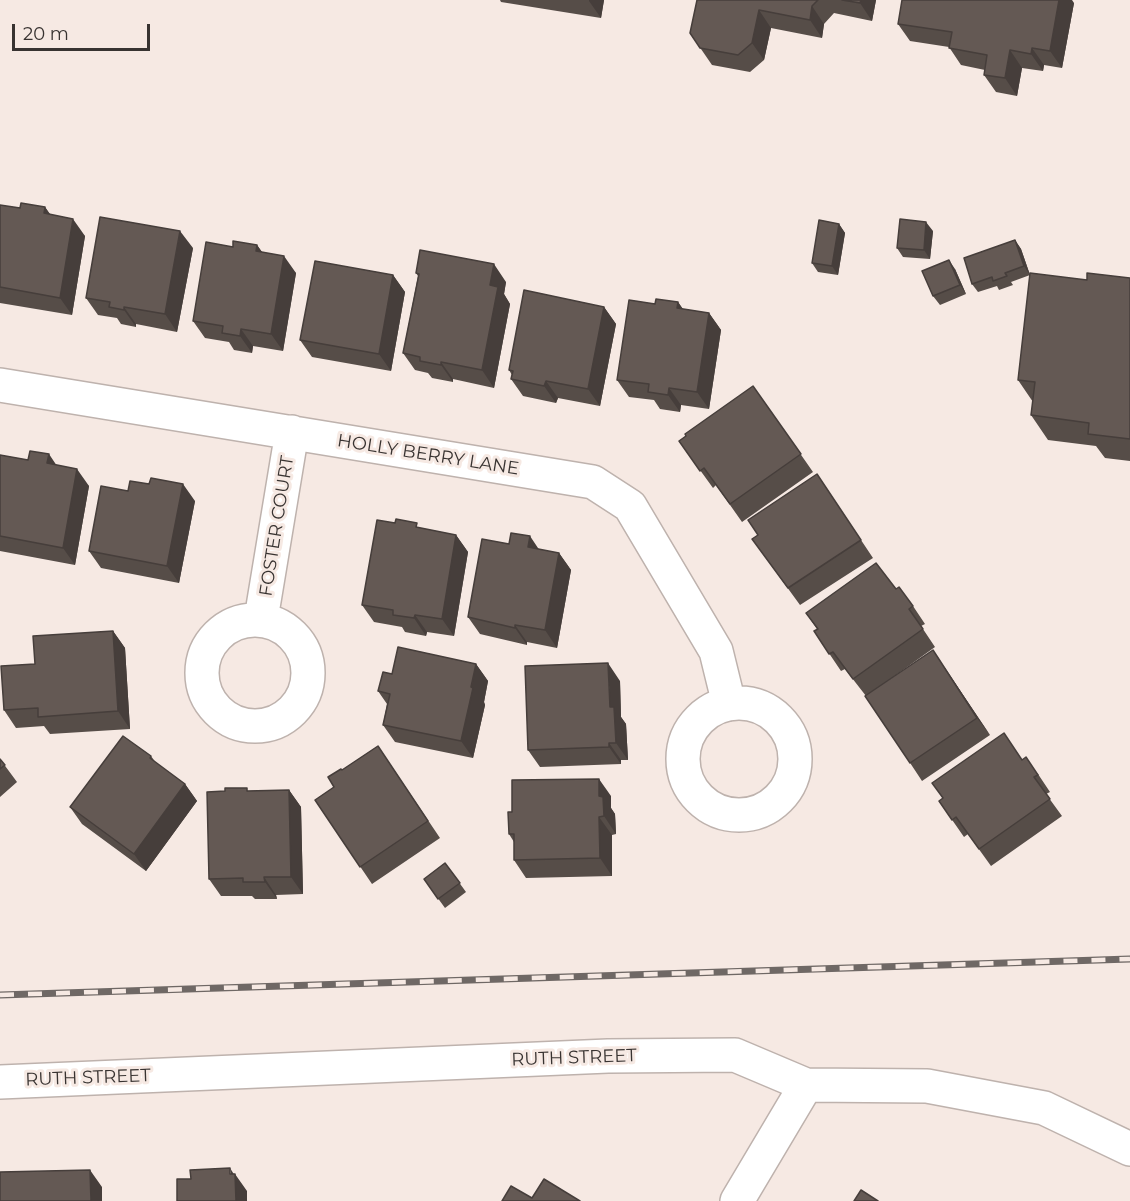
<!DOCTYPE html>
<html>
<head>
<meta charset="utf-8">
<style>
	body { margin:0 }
	#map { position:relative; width:1130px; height:1201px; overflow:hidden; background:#f6e9e3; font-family:Montserrat,sans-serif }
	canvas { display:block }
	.scale { position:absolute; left:12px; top:24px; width:138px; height:27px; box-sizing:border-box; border:3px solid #383331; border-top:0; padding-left:8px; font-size:18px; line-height:21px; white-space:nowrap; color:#383331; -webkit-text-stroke:4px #f6e9e3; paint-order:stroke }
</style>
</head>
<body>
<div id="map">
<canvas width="1130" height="1201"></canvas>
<div class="scale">20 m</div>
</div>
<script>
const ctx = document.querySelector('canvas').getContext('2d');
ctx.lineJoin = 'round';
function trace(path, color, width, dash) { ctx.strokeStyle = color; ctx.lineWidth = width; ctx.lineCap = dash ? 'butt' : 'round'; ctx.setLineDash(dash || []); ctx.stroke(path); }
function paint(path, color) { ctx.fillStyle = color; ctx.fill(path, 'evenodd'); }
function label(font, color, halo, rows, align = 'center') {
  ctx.font = font + ' Montserrat,sans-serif'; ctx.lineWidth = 6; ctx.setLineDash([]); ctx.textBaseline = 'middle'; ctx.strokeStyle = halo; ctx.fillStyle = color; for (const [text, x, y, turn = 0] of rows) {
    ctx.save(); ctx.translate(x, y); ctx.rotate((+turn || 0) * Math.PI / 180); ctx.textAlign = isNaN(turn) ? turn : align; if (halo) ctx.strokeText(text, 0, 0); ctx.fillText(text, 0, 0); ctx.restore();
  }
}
const minor = new Path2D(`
	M0,385L593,482L630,506L716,651L729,704
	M261,619L292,432
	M202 673a53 53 0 1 1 106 0a53 53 0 1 1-106 0Z
	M683 759a56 56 0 1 1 112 0a56 56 0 1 1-112 0Z
	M0,1082L608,1056L735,1055L806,1085L927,1086L1044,1108L1130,1149
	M737,1201L806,1085`);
trace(minor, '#beb2ad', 36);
trace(minor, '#fff', 33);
const rail = new Path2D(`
	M0,995L1130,959`);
trace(rail, '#6f6865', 7);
trace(rail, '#f6e9e3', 4.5, [14]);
paint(new Path2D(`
	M500,0H604L601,18L501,2Z
	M697,0H876L872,21L834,13L824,24L822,38L771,28L764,60L750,72L712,65L690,33Z
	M1074,3L1062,68L1044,65L1043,71L1022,68L1017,96L996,92L984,75L985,70L961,65L949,47L910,41L898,24Z
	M0,205L20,208L45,207L50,214L85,236L72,315L0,303Z
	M839,224L845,233L838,275L818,272L812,263Z
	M933,231L930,259L903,257L897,248Z
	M1015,240L1021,249L1030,275L1087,280L1130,278V461L1105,458L1096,446L1048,440L1031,415L1033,402L1018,380L1030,275L1011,282L1013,285L999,290L997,286L978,292L972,284Z
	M257,245L262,252L296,273L283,351L253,346L252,353L234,350L229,342L205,338L193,321L233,247Z
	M193,248L177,332L136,324V327L121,324L117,318L98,315L86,298Z
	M955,269L966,294L940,305L933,296Z
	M416,273L506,282L504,294L510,304L494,388L453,379V382L432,378L428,373L415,370L403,353L418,276Z
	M393,275L405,292L391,371L312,357L300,340Z
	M678,302L683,309L709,313L721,330L709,409L681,405L680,412L660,409L654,400L629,397L617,380L655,304Z
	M604,307L616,324L600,406L558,398L556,403L523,396L511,379L512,375L509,370Z
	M753,386L813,472L742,522L716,485L713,488L679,441Z
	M0,455L57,465L89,486L75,565L0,551Z
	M817,474L873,558L800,605L752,539L758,535Z
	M128,491L195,501L179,583L101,568L89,551Z
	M420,528L456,535L468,552L454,636L427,632L426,636L405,632L402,627L374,622L362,605Z
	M538,549L559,553L571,570L557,648L527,642V645L480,634L468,617Z
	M896,589L913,606L925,624L921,626L935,647L882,685L945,668L990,735L922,781L866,696L845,669L841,671L814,631L817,629L806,613Z
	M113,631L125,648L130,729L50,734L44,726L16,728L4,710L35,664Z
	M476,664L488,681L484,702L485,705L473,758L395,742L383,725L387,704L378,691L392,674Z
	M620,681L621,717L626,724L628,760H621V764L540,767L528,750Z
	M378,746L440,838L372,884L315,800L334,787L342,770Z
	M151,756L156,763L185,784L197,801L146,871L82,824L70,807Z
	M0,759L17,782L0,797Z
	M1022,759L1038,774L1050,792L1046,794L1062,816L991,866L968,834L964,837L939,801Z
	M289,790L301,807L303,894L276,895L277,899H255L252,896H221L209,879L249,791Z
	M611,796V808L615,814L616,834L612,835V876L526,878L514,860V842L509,834L512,812Z
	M445,863L466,892L445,908L424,879Z`), '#564d48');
paint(new Path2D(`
	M589,0H604L601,18L589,1Z
	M861,0H876L872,21L860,3Z
	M1059,0H1072L1074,3L1062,68L1050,51Z
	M812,6L824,24L822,38L810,20Z
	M759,10L771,28L764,60L752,43Z
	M1032,48L1044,65L1043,71L1031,54Z
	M1010,50L1022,68L1017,96L1005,78Z
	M45,207L57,225L44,213Z
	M73,219L85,236L72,315L60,298Z
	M926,222L933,231L930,259L924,250Z
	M839,224L845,233L838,275L832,266Z
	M180,231L193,248L177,332L165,314Z
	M1015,240L1021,249L1030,275L1024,266Z
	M257,245L269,262L256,251Z
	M284,256L296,273L283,351L271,334Z
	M949,260L955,269L966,294L960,285Z
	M494,264L506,282L504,294L510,304L494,388L482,370L490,285Z
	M393,275L405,292L391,371L379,354Z
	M678,302L690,320L677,308Z
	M124,307L136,324V327L124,310Z
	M604,307L616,324L600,406L588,389Z
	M709,313L721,330L709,409L697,392Z
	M241,329L253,346L252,353L240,336Z
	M441,362L453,379V382L441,365Z
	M546,381L558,398L556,403L544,386Z
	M669,388L681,405L680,412L668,395Z
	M49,454L61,472L47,463Z
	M77,469L89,486L75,565L63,548Z
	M183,484L195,501L179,583L167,566Z
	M456,535L468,552L454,636L442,619Z
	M530,536L542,554L528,547Z
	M559,553L571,570L557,648L545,630Z
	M415,615L427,632L426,636L414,618Z
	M515,625L527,642V645L515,628Z
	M113,631L125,648L130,729L118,711Z
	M933,650L945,668L990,735L977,718Z
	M608,663L620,681L621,717L626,724L628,760L616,743L610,707Z
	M476,664L488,681L484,702L485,705L473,758L461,741Z
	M609,743L621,760V764L609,747Z
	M599,779L611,796V808L615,814L616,834L604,816L599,796Z
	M185,784L197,801L146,871L134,854Z
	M289,790L301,807L303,894L291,877Z
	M599,817L612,835V876L600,858Z
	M264,877L276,895L277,899L265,882Z
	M230,1168L235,1176V1174L247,1191V1201H236Z
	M90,1170L102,1187V1201H91Z`), '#463e3b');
const building = new Path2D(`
	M697,0H818L812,6L810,20L759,10L752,43L738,55L700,48L690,33Z
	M842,0H861L860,3Z
	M902,0H1059L1050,51L1032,48L1031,54L1010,50L1005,78L984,75L987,55L949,48L952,32L898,24Z
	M21,203L45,207L44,213L73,219L60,298L0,287V205L20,208Z
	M100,217L180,231L165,314L124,307V310L109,307L110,302L86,298Z
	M900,219L926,222L924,250L897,248Z
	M819,220L839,224L832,266L812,263Z
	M1015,240L1024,266L1005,273L1007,276L993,281L992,277L972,284L964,258Z
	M233,241L257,245L256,251L284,256L271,334L241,329L240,336L222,333L223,326L193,321L206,242L233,247Z
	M420,250L494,264L490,285L498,287L482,370L441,362V365L420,361V357L403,353L419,274L416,273Z
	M949,260L960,285L933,296L922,271Z
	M315,261L393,275L379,354L300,340Z
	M1030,273L1087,280V273L1130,278V439L1088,434L1089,423L1031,415L1035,382L1018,380Z
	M524,290L604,307L588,389L546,381L544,386L511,379L513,371L509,370Z
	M656,299L678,302L677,308L709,313L697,392L669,388L668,395L648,392L649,384L617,380L629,300L655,304Z
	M753,386L801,454L730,504L704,468L700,471L679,441L686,436L685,434Z
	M30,451L49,454L47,463L77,469L63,548L0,536V455L28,460Z
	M817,474L861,540L788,588L752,539L758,535L748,520Z
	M151,478L183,484L167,566L89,551L101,486L128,491L130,481L149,484Z
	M396,519L417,523L416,527L456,535L442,619L415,615L414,618L393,615V610L362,605L377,520L395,523Z
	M511,533L530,536L528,547L559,553L545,630L515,625V628L468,617L482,539L509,544Z
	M876,563L896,589L899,587L913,606L909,609L923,629L853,679L833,652L829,654L814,631L818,629L806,613Z
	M113,631L118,711L38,717V708L4,710L1,666L35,664L33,636Z
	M398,647L476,664L471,687L473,688L461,741L383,725L390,694L378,691L383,672L392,674Z
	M933,650L977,718L910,763L865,696Z
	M608,663L610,707H614L616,743H609V747L528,750L525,666Z
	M1004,733L1022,760L1026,757L1038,775L1034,777L1050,799L979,849L956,817L952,820L939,801L943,798L932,783Z
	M123,736L151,756L150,758L185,784L134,854L70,807Z
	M378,746L428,821L360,867L315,800L334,787L328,777L341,769L342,770Z
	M0,759L5,765L0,769Z
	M599,779V796L603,797L604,816L599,817L600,858L514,860V834H509L508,812H512V780Z
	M225,788H247V791L289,790L291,877H264L265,882H243V878L209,879L207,792L225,791Z
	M445,863L460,883L438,899L424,879Z
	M230,1168V1174H235L236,1201H177V1179H191L190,1170Z
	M90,1170L91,1201H0V1172Z
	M544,1179L580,1201H502L511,1186L532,1198Z
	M861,1190L878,1201H854Z`);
paint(building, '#645954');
trace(building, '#463e3b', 1.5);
label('18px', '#383331', '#f6e9e3', [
	["HOLLY BERRY LANE",428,455,9],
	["FOSTER COURT",277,526,-81],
	["RUTH STREET",574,1058,-2],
	["RUTH STREET",88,1078,-2]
]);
</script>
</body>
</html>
